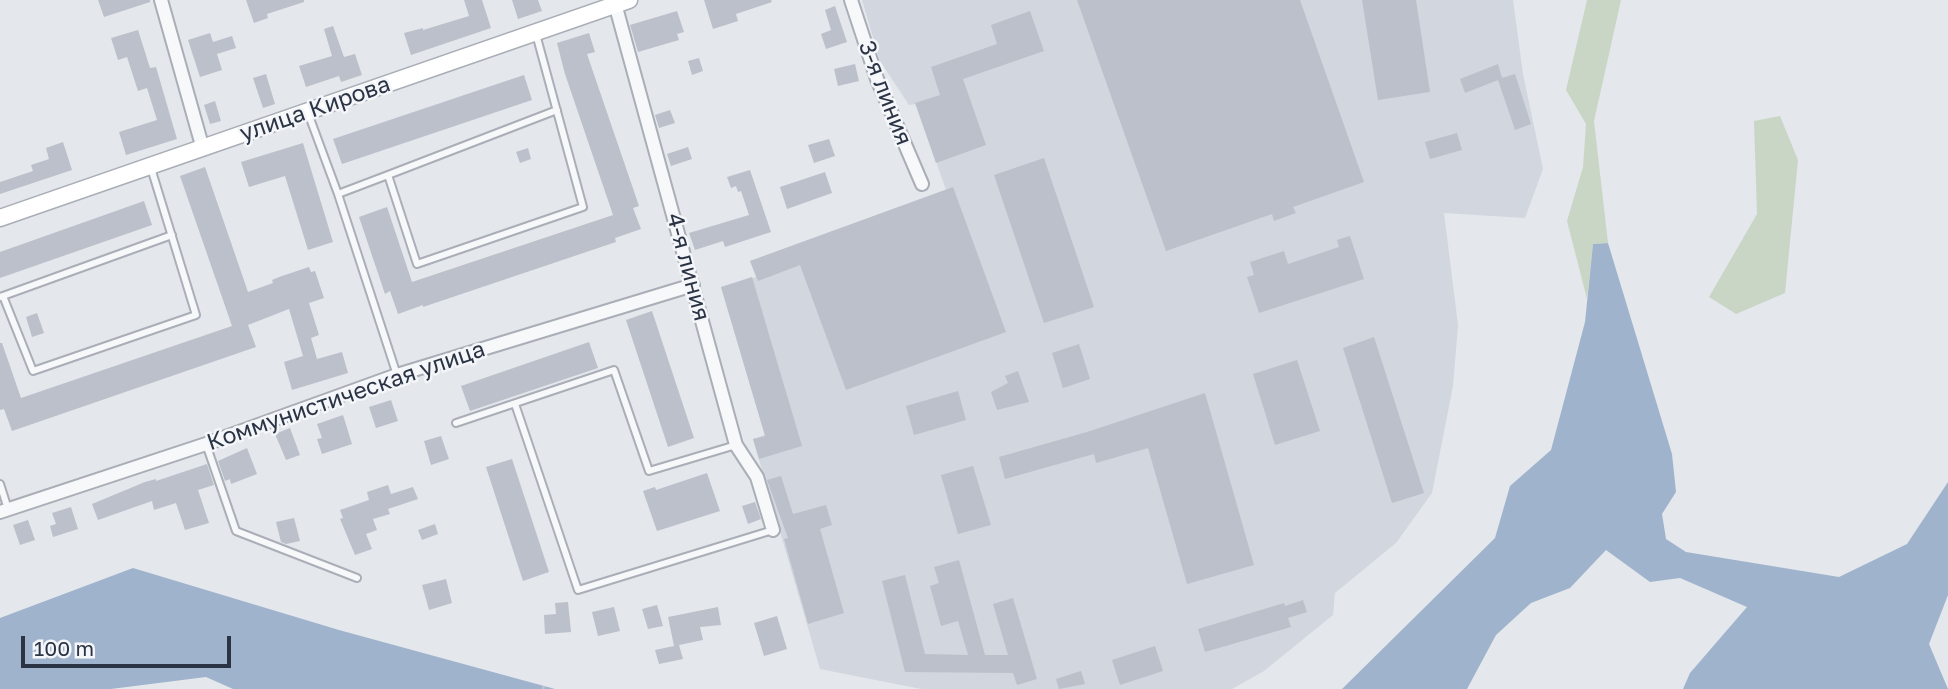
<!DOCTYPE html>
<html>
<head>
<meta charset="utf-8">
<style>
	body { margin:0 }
	#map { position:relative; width:1948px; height:689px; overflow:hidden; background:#e4e7ec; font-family:"Golos Text",sans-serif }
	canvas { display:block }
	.scale { position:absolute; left:21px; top:636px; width:210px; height:32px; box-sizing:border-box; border:4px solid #2b3445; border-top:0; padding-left:9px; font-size:21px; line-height:24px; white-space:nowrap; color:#2b3445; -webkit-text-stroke:5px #f4f6f9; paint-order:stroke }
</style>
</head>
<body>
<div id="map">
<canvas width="1948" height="689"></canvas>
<div class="scale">100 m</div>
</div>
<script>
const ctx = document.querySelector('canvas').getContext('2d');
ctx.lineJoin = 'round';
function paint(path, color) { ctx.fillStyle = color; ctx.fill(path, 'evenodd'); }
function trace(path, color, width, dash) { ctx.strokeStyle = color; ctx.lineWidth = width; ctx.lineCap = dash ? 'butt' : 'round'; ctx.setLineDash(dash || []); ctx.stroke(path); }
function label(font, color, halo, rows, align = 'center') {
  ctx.font = font + ' "Golos Text",sans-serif'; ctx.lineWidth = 5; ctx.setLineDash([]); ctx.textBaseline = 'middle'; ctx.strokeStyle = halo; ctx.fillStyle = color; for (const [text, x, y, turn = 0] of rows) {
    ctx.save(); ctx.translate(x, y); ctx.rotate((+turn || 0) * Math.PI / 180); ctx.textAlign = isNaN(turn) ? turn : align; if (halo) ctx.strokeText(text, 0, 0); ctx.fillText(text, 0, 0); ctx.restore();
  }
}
paint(new Path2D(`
	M862,0H1513L1523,74L1543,169L1525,218L1444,213L1458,325L1453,386L1432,493L1396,543L1335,593L1333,615L1264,671L1232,689H921L820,669L753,439L765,435L721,287L756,277L750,261L946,190L916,104L909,105L880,61Z`), '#d2d6de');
paint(new Path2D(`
	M1587,0H1621L1594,121L1608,243L1593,244L1587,299L1567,221L1583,167L1586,124L1566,90Z
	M1780,116L1798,160L1785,293L1736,314L1709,297L1757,214L1754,121Z`), '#c9d6c5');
paint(new Path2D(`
	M1608,243L1672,454L1676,492L1662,514L1666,539L1686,552L1839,577L1907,544L1948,482V595L1929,644L1948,689H1683L1690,673L1747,607L1680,578L1650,582L1606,550L1570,588L1531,603L1496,635L1467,689H1342L1495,538L1510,486L1551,450L1585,322L1593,244Z
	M133,568L339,630L555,689H233L206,677L111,689H0V618Z`), '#9fb4cc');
paint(new Path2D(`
	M98,0H150V2L104,17Z
	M246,0H304V2L267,14L268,18L254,23Z
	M464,0H482L491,28L411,55L404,33L423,28V30L469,16Z
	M512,0H538L542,11L518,19Z
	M704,0H771L772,2L736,14L738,21L713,29Z
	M1077,0H1300L1364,182L1293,207L1296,213L1274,221L1272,214L1166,251Z
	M1362,0H1416L1430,92L1378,100Z
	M835,6L847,42L826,49L821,34L831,30L825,10Z
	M677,11L684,32L677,34L679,40L638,52L630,25Z
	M1030,11L1044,51L963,79L986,145L936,163L915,103L940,95L931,67L997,44L991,25Z
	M333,26L344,57L355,54L362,75L341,82L339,76L306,87L299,66L332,56L324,29Z
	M138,30L150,68L156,67L177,139L126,155L119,132L157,120L147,88L138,91L127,57L118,60L111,38Z
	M210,33L213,42L232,36L236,48L217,54L222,70L200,77L188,40Z
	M589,33L595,52L587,54L639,206L633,208L641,229L615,238L616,242L423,307V305L398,314L390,291L385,294L359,217L387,207L412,282L613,215L565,74L557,43Z
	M699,58L703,71L692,75L688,61Z
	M855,64L859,81L838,86L834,69Z
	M1498,64L1502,78L1515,74L1531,124L1515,130L1498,80L1465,93L1460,79Z
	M266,74L275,104L263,108L253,78Z
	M524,75L532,100L342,164L333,139Z
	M215,101L221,121L210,124L204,105Z
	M670,110L675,123L659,128L655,115Z
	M1457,133L1462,150L1430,159L1425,142Z
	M829,139L835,156L814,163L808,145Z
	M63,142L72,170L0,194V182L33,171L31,165L49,159L46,148Z
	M303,143L333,242L308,250L285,176L249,187L241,162Z
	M688,147L692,159L671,166L667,154Z
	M528,148L531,159L520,163L516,152Z
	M1044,158L1094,307L1044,323L994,175Z
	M205,167L248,292L273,283L272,280L279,277L309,267L311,272L315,271L324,298L309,303L319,335L311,338L317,359L342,352L348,373L292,390L284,362L303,356L289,309L248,325L256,347L12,431L4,409L0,410V343H2L21,398L232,326L180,176Z
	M750,170L771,232L725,247L723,241L695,250L689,233L749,215L741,191L738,192L736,186L731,188L727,177Z
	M825,172L832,193L787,209L780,187Z
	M953,187L1006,332L846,390L800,265L758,281L750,261Z
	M144,201L152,225L0,278V252Z
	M1350,236L1364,279L1259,313L1247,277L1254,275L1250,262L1284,251L1288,264L1339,247L1337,240Z
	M752,277L802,446L759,459L753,439L765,436L721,287Z
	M652,311L694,438L668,447L626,320Z
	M37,313L44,333L32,337L26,317Z
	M1374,337L1424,493L1392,503L1343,348Z
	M589,342L598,368L470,411L461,386Z
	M1079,344L1090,379L1063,388L1052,353Z
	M1297,360L1320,431L1275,445L1253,374Z
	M1018,371L1029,402L997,410L991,392L1008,383L1005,376Z
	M958,391L966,420L914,435L906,406Z
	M1205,393L1254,565L1187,584L1148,448L1096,463L1094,454L1005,479L999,457L1087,432Z
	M391,400L398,421L376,428L369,407Z
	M343,415L352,444L322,454L317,439L322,438L317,424Z
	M290,428L300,455L286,460L275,434Z
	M441,436L449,459L431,465L424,441Z
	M247,448L257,474L231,484L230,479L225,481L218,461Z
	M512,459L549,572L523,581L486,467Z
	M207,464L214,485L198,490L209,523L185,530L176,503L154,510L152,501L98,520L92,504L145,482L156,479V481Z
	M973,466L991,525L958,534L941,475Z
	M707,473L720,511L657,531L643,491L655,487L656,490Z
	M781,476L793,514L826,505L832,525L820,529L844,613L808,624L784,539L788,538L767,480Z
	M388,485L391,494L413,487L418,499L388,509L390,514L373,519L377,530L366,534L372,549L355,555L340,519L343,518L340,510L369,500L367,492Z
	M755,502L761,519L748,524L742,506Z
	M71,507L78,529L53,537L50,526L56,524L52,513Z
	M294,518L300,541L286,544L281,542L276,522Z
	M28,520L35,540L20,545L13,525Z
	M435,524L438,534L422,540L418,530Z
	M959,560L985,655H1008L993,604L1013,598L1037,679L1017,685L1013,673L905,672L882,581L905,575L925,654L968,655L958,621L941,626L930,586L939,583L934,567Z
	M446,579L452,603L429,610L422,585Z
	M1303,600L1307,612L1288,618L1291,627L1205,652L1198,629L1284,603L1285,606Z
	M568,602L571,632L545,634L544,615L556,614L555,603Z
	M657,605L663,626L648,629L642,609Z
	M614,607L620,631L598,636L592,612Z
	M718,607L721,625L700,627L703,640L679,645L683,659L659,664L655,650L674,646L668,617Z
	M777,616L787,649L764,656L754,623Z
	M1155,646L1163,671L1120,685L1112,660Z
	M1081,671L1085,684L1059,689L1056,679Z`), '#bbc0ca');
const lane = new Path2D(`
	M308,113L338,194L388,175L417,264L583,207L536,34
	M388,175L557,110
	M338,194L397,375
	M3,296L172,235
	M0,297L3,296L33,371L196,315L151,168
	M515,404L578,590L773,530
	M456,423L614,370L649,471L736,445
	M206,444L236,531L357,578
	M0,484L8,509`);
const street = new Path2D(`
	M161,0L203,149
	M614,0L736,445L757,477L773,530
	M851,0L877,79L922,184
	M0,512L206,444L397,375L693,285`);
const secondary = new Path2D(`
	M0,218L629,0`);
trace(lane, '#a9aeb7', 10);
trace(street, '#a9aeb7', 16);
trace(secondary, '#a9aeb7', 19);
trace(new Path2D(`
	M543,689L544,686`), '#c2c5cb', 2.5, [5, 5]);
trace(lane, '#f7f8fa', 6);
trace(street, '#f7f8fa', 12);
trace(secondary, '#fff', 16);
label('23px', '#2b3445', '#f4f6f9', [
	["3-я линия",885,93,69],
	["улица Кирова",315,109,-19],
	["4-я линия",688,267,75],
	["Коммунистическая улица",346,396,-19]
]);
</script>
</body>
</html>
